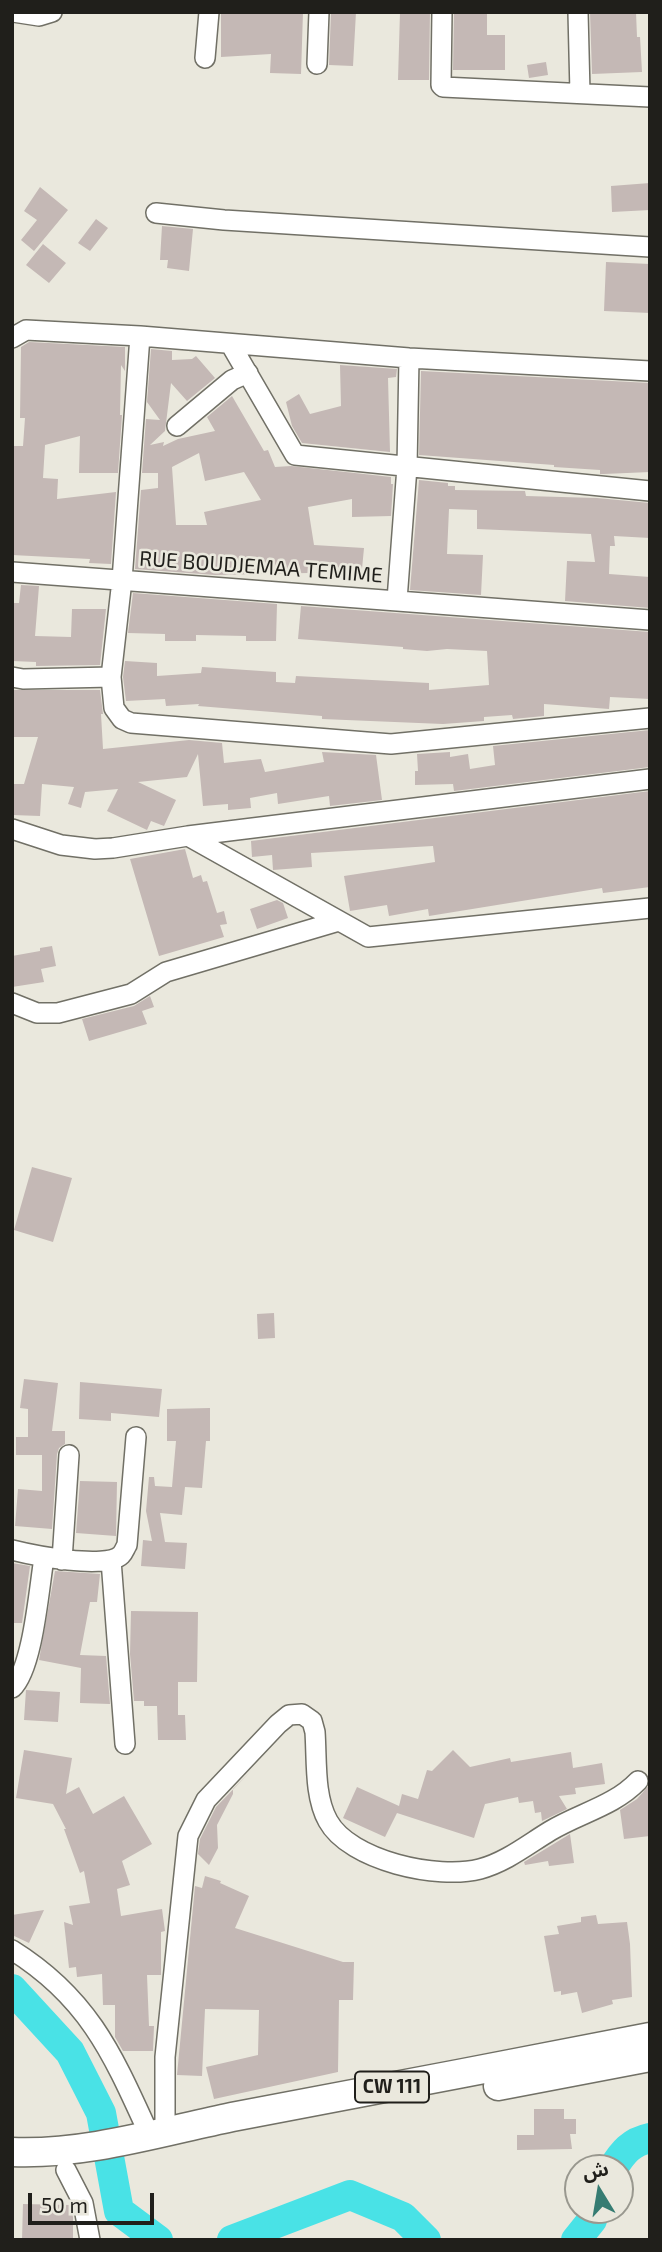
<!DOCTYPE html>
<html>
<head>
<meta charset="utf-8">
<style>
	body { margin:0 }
	#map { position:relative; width:662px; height:2252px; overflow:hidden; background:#eae8dd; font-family:"Exo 2","Noto Sans Arabic",sans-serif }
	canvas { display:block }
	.frame { position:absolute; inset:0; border:14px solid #201f1b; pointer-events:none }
	.north { position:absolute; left:564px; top:2154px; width:70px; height:70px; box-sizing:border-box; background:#eae8dd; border:2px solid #99988f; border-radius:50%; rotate:349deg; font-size:19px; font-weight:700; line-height:28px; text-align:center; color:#201f1b }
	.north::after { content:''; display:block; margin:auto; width:24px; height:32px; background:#367c72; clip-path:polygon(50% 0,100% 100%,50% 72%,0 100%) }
	.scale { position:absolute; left:28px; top:2193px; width:126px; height:32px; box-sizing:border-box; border:4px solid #201f1b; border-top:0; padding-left:9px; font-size:21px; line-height:24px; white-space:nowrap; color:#201f1b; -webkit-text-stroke:5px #eae8dd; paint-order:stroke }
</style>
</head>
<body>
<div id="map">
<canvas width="662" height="2252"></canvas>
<div class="frame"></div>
<div class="north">ش</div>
<div class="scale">50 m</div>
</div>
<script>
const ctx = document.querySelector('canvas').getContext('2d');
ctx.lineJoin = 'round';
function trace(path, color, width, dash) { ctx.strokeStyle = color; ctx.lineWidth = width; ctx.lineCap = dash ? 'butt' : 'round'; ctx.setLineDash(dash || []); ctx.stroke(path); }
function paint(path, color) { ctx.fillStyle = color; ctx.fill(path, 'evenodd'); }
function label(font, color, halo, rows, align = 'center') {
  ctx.font = font + ' "Exo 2",sans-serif'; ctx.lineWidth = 5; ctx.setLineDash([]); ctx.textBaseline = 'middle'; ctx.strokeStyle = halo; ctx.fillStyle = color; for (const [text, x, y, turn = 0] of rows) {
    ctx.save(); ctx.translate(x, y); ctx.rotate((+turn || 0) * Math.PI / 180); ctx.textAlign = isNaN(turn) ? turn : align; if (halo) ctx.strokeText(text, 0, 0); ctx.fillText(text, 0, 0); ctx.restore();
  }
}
trace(new Path2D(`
	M12,1989L70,2052L101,2113L119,2211L158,2240
	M613,2168C623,2152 631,2142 650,2138
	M232,2240L350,2195L403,2217L426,2240
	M576,2240L592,2220L595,2210`), '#49e2e6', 30);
paint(new Path2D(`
	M221,12H303L301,74L270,73L271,54L221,57Z
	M331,12H356L353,66L329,65Z
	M400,12H430L429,80H398Z
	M454,12H487V35H505V70H453Z
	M590,12H636L637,37H640L642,72L592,74Z
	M546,62L548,75L529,78L527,65Z
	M650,183V210L612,212L611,186Z
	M40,187L68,210L34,251L21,240L37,220L24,211Z
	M96,219L108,228L90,251L78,243Z
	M162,226L193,229L189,271L167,268L168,260H160Z
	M43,244L66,263L49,283L26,265Z
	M606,262L650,264V313L604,311Z
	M29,342L125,347V371L121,365L120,415H122L118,473H79L80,436L45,445L43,478L58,479L57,499L116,492L111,564L89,563L90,559L12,555L13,446H23L25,418H20L21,347Z
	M151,349L172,351V360L192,359L196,356L215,378L187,401L171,383L165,431L150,445L164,442L163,446L178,439L215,431L207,417L232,396L264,451L268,450L275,467L291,466L391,477V484H393L391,516L352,517V499L308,507L314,545L364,548L362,569L308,566V573L215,575L135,569L141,490L158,488V473H142L146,419L160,420L147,402ZM199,453L205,481L244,472L261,500L204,512L207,525H176L172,467Z
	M340,365L397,369L396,377L388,378L390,452L302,443L292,426L286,402L299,394L310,414L341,406Z
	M421,371L650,383V472L604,474H600V470L554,467V465L419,455Z
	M419,480L448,483V486H455V490L525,491L526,496L597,498L650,503V538L614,536L615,546H610L609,574L650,577V608L565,601L567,561L595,562L591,534L477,529V510L449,509L447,554L483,555L481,595L410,590Z
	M21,585L39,586L35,636L71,637L72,609H106L100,665L36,666V662L12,661V603H19Z
	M133,593L277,604L276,641H246V636L196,635V641H165V634L128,633Z
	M301,606L650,632V699L610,697L609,709L544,704V716L513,719L512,715L484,717V721L443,724L322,719V716L198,706L199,704L166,706L165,699L126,701L123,677L125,661L157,663V676L201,673L202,667L276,672V682L295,683L296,676L429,683V690L489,685L487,651L447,649L427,651L403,649V647L298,639Z
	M12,690H100L103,714H101L103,749L189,740L222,743L224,763L261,759L265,772L324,762L322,752L376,755L382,800L330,806L329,796L278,804L277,793L250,798L251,808L228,810V804L203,806L198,754L187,777L138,782L176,800L164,826L151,821L147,830L107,811L118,789L85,792L81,808L68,804L74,787L42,784L40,816L12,815V784H24L38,737H12Z
	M650,730V767L454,791L453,784L415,785V771H418L417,754L450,752V757L468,754L470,769L495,765L493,746Z
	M650,791V887L603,893L602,888L429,916L428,909L389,916L387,905L350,911L344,876L435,862L433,846L311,853L312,867L273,870L272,855L252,857L251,841Z
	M185,849L193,878L201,875L203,882L207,881L217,913L224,911L227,924L220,925L224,937L159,956L130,859Z
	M277,900L283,903L288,918L257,929L250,909Z
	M52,946L56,966L41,969L44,982L12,987V956L40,951V948Z
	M150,996L154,1007L142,1011L147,1024L89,1041L82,1019L134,1006Z
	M32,1167L72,1178L53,1242L14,1230Z
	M274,1313L275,1338L258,1339L257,1314Z
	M24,1379L58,1383L52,1431H65V1444L59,1448L57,1454L52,1529L15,1526L18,1489L42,1491V1455H16V1437H28V1409L20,1408Z
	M80,1382L162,1389L159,1417L111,1413V1421L79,1419Z
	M210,1408V1441H206L202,1488L185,1487L182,1515L160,1513L165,1542L187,1543L185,1569L141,1566L143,1540L152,1541L146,1511L149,1477H154L155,1486L172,1487L176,1441H167V1409Z
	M80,1481L117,1482L116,1536L76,1533Z
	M12,1563L30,1566L22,1623H12Z
	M55,1571L100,1574L97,1602H90L80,1655L106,1656L110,1704L80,1703L81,1668L39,1660Z
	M131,1611L198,1612L197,1682H178V1715H185L186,1740H158L157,1706H144V1701H134L130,1654Z
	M26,1690L60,1692L58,1722L24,1720Z
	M24,1750L72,1758L66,1794L79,1787L93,1814L124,1796L152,1844L122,1861L130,1885L117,1889L121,1916L162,1909L165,1931L161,1932V1975H147L149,2026H154L153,2051H123L115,2037V2005H103L102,1974L77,1977L76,1967L69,1968L64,1922L73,1925L69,1906L90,1903L84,1871L80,1873L64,1829H66L53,1804L16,1798Z
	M453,1750L470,1767L510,1758L511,1762L571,1752L573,1768L602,1763L605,1784L575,1788L576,1794L559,1796L567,1809L542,1821L541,1812L535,1813L533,1801L519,1803L518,1797L485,1804L474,1838L397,1813L385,1837L343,1818L357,1787L399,1806L402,1794L418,1799L427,1770L432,1771Z
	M251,1771L233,1789V1794L217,1825L218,1848L209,1865L198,1854L200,1839L216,1807Z
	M650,1784V1836L624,1839L620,1810L637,1799Z
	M570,1834L574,1863L549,1866L548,1861L525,1865L524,1862Z
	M205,1876L221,1881L220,1883L249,1896L235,1928L343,1962H354L353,2000H339L338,2072L214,2099L206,2067L258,2055L259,2010L205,2009L202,2076L177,2075L195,1886L202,1888Z
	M44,1910L29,1943L12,1935V1915Z
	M596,1915L598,1924L627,1922L630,1944L632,1997L612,2000L613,2004L582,2013L577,1992L561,1995V1991L554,1992L544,1936L559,1934L557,1926L581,1922V1917Z
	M534,2109H564V2119H576V2134H570L572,2149L517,2150V2135H534Z
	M23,2204L70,2205L73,2217V2240H22Z`), '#c4b8b5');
const minor = new Path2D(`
	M13,12L39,16L52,12
	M442,12L441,85L443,87L650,97
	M578,12L580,93
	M205,58L209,12
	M317,64L319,12
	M156,213L224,220L650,247
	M140,336L122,580L111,677L114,708L122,719L131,723L391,744L650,718
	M12,338L26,330L140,336L409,358L650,371
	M231,345L295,455L650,491
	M177,426L232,380L248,373
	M12,572L650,620
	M397,600L407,467L409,358
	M12,677L23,679L111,677
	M12,829L61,845L95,849L113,848L188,836L650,779
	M188,836L368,937L650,908
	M12,1003L37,1013H58L131,994L166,972L339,921
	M12,1550C32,1555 106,1570 121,1555C124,1552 125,1548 127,1545L136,1437
	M62,1560L69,1455
	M111,1560L125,1744
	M12,1688C33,1669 39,1588 44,1558
	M12,1950C89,1998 113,2055 149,2134
	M165,2130V2057L188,1836L206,1800L278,1724L289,1715L302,1714L312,1721L315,1732C317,1760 314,1796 328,1821C350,1861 438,1880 480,1869C506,1862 527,1845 550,1831C580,1813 614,1806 638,1781
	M66,2170L83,2203L90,2240`);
const highway = new Path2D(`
	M498,2086L650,2057
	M12,2152C86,2155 160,2132 232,2117C371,2091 511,2064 650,2037`);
trace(minor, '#717066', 22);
trace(highway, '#717066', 31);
trace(minor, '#fff', 19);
trace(highway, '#fff', 28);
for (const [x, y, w] of [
	[392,2087,74]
]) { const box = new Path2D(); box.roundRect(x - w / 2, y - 15.5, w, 31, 5); ctx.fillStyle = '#eae8dd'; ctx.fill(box); trace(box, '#201f1b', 2); }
label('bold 19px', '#201f1b', null, [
	["CW 111",392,2087]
]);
label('21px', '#201f1b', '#eae8dd', [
	["RUE BOUDJEMAA TEMIME",261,567,4]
]);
</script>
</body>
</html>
